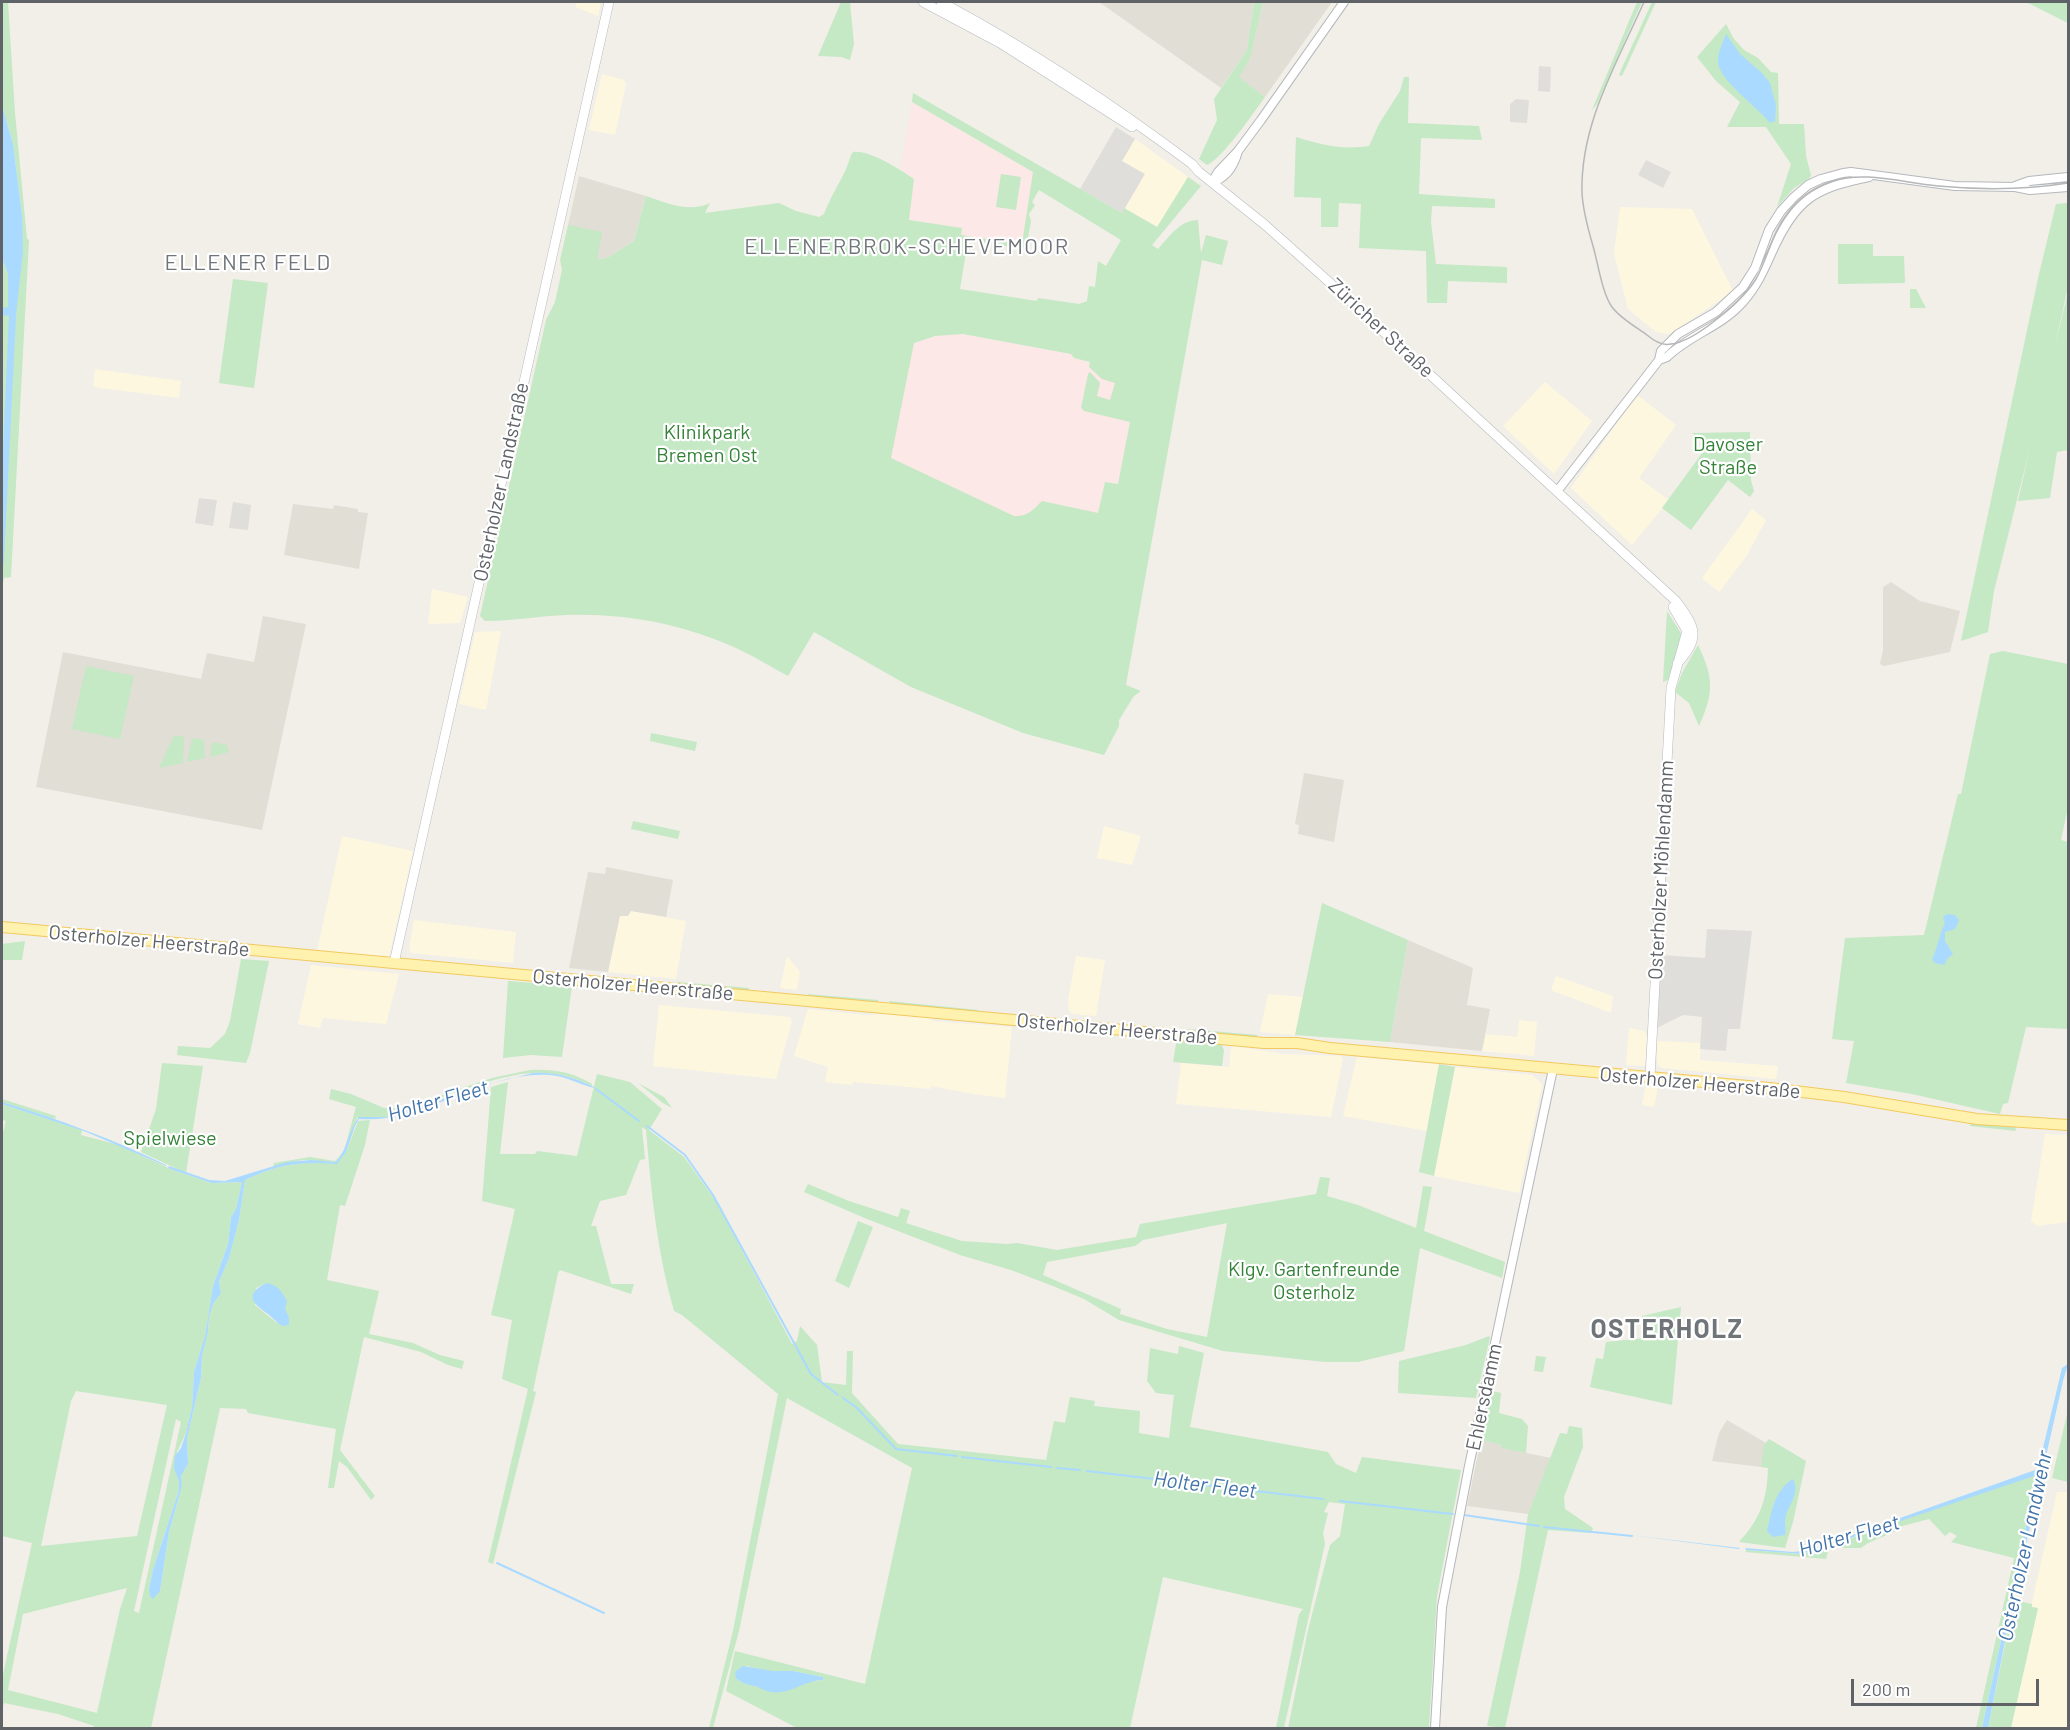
<!DOCTYPE html>
<html>
<head>
<meta charset="utf-8">
<style>
	body { margin:0 }
	#map { position:relative; width:2070px; height:1730px; overflow:hidden; background:#f1efe8; font-family:Barlow,sans-serif }
	canvas { display:block }
	.frame { position:absolute; inset:0; border:3px solid #5f6368; pointer-events:none }
	.scale { position:absolute; left:1851px; top:1679px; width:188px; height:27px; box-sizing:border-box; border:3px solid #5f6368; border-top:0; padding-left:8px; font-size:18px; line-height:21px; white-space:nowrap; color:#5f6368; -webkit-text-stroke:4px #fff; paint-order:stroke }
</style>
</head>
<body>
<div id="map">
<canvas width="2070" height="1730"></canvas>
<div class="frame"></div>
<div class="scale">200 m</div>
</div>
<script>
const ctx = document.querySelector('canvas').getContext('2d');
ctx.lineJoin = 'round';
function paint(path, color) { ctx.fillStyle = color; ctx.fill(path, 'evenodd'); }
function trace(path, color, width, dash) { ctx.strokeStyle = color; ctx.lineWidth = width; ctx.lineCap = dash ? 'butt' : 'round'; ctx.setLineDash(dash || []); ctx.stroke(path); }
function label(font, color, halo, rows, align = 'center') {
  ctx.font = font + ' Barlow,sans-serif'; ctx.lineWidth = 4.5; ctx.setLineDash([]); ctx.textBaseline = 'middle'; ctx.strokeStyle = halo; ctx.fillStyle = color; for (const [text, x, y, turn = 0] of rows) {
    ctx.save(); ctx.translate(x, y); ctx.rotate((+turn || 0) * Math.PI / 180); ctx.textAlign = isNaN(turn) ? turn : align; if (halo) ctx.strokeText(text, 0, 0); ctx.fillText(text, 0, 0); ctx.restore();
  }
}
paint(new Path2D(`
	M577,2H601L598,16L575,7Z
	M602,74L624,80L626,84L615,135L589,130Z
	M1135,139L1188,177L1158,227L1124,208L1144,174L1122,161Z
	M1620,207L1692,209L1733,291L1673,332L1668,334L1656,332L1628,309L1614,254Z
	M95,369L181,381L179,398L93,387Z
	M1545,382L1592,421L1554,474L1503,426Z
	M1637,395L1676,425L1639,478L1669,500L1632,545L1571,488Z
	M1752,509L1766,520L1746,557L1719,592L1702,578Z
	M432,589L468,597L460,623L428,624Z
	M501,631L486,710L459,704L475,632Z
	M1104,826L1141,836L1132,865L1097,858Z
	M342,836L413,851L389,957L317,951Z
	M631,911L686,921L676,979L608,972L619,916Z
	M414,920L516,932L513,963L411,953L409,950Z
	M787,956L800,972L797,990L780,988Z
	M1076,956L1105,960L1096,1016L1072,1014L1069,1011L1068,1001Z
	M311,965L399,974L386,1024L323,1018L320,1028L298,1024Z
	M1556,976L1613,996L1611,1013L1551,990Z
	M1268,994L1303,997L1295,1035L1260,1032Z
	M659,1005L790,1017L792,1022L776,1079L653,1066Z
	M808,1009L866,1015L882,1014L931,1018L932,1021L1012,1027L1005,1098L973,1094L931,1086L930,1089L853,1082L852,1085L825,1082L828,1067L794,1056Z
	M1519,1020L1537,1022L1534,1056L1482,1051L1486,1034L1517,1037Z
	M1629,1028L1644,1031L1647,1036L1645,1066L1626,1065Z
	M1657,1041L1701,1043L1700,1060L1778,1066L1776,1079L1662,1068L1658,1066L1657,1057Z
	M1233,1046L1285,1054L1341,1056L1343,1059L1331,1117L1176,1104L1181,1063L1229,1067L1231,1048Z
	M1357,1057L1439,1064L1427,1131L1343,1116Z
	M1455,1067L1532,1075L1540,1082L1542,1086L1519,1193L1434,1176Z
	M1646,1085L1658,1086L1654,1107L1642,1105Z
	M2045,1134L2068,1135V1222L2038,1226L2031,1221Z
	M2057,1492H2068V1728H2011L2038,1609L2031,1607Z`), '#fef7e0');
paint(new Path2D(`
	M1539,66L1551,67L1550,92L1538,91Z
	M1516,99L1529,100L1527,123L1510,122V104Z
	M1116,127L1135,139L1122,161L1145,174L1122,213L1080,189Z
	M1646,160L1671,172L1663,188L1638,175Z
	M199,498L217,500L213,526L195,523Z
	M233,502L251,505L248,530L229,528Z
	M1707,929L1752,931L1740,1029H1728L1726,1051L1700,1049L1702,1017L1683,1015L1657,1028L1661,955L1705,958Z`), '#e0deda');
paint(new Path2D(`
	M1099,2H1254L1247,50L1221,88Z
	M1263,2H1332L1265,97L1238,77L1250,59Z
	M579,176L646,196L634,241L607,258L597,259L568,225Z
	M293,504L333,509L334,505L358,509V512L368,513L359,569L284,555Z
	M1891,582L1920,601L1960,611L1950,652L1884,666L1880,664L1883,650V587Z
	M263,616L306,624L262,830L36,787L63,652L201,679L207,653L254,662Z
	M1304,773L1344,780L1334,842L1298,834L1299,825L1295,824Z
	M606,867L673,880L666,917L631,911L628,916H620L608,972L569,968L588,872L605,874Z
	M1408,940L1473,968L1467,1005L1490,1009L1482,1051L1390,1042Z
	M1727,1420L1766,1443L1761,1467L1712,1461L1719,1433Z
	M1481,1440L1502,1445V1448L1551,1458L1528,1514L1467,1506Z`), '#e1ded6');
paint(new Path2D(`
	M912,102L1033,172L1023,245L961,235V228L909,220L914,179L900,169Z
	M963,334L1071,354L1074,358L1104,366L1111,370L1130,421L1118,484L1105,482L1098,514L1042,501L1030,513L1022,516H1014L890,458L914,343L935,336Z`), '#fce8e6');
paint(new Path2D(`
	M2,2H8L15,113L27,239L29,240L11,577L4,578L2,588V258L8,274L22,215L13,144L3,109Z
	M841,2H850L854,44L850,60L841,57L818,56Z
	M1254,2H1263L1250,59L1239,77L1265,97C1254,112 1223,158 1207,165L1199,159L1217,120L1214,99L1247,50Z
	M1637,2H1642L1597,104L1592,110Z
	M1652,2H1656L1622,76L1619,75L1621,70Z
	M2026,2H2068V23Z
	M1726,24L1734,39L1744,50L1758,58L1771,72L1778,73L1779,124H1804L1806,156L1811,175L1810,178L1794,188L1777,207L1791,164L1766,127H1727L1740,102L1716,81L1697,57Z
	M1404,77H1409L1408,123L1479,126L1482,140L1421,138L1419,194L1495,199V208L1432,206L1431,222L1436,264L1507,267V283L1448,281L1447,303H1427L1426,251L1359,248L1361,204L1339,203L1338,227H1321V198L1294,197L1296,137C1323,145 1341,150 1369,146L1379,124L1400,91Z
	M913,93L1122,213L1124,208L1157,227L1188,177L1201,186L1152,245L1158,249C1169,237 1180,220 1198,220L1201,253L1206,235L1228,241L1222,265L1202,260L1126,685L1141,691L1134,696L1119,720V726L1104,755L1023,733L911,687L814,632L788,676C771,667 754,656 736,648C683,624 625,613 567,615C540,616 513,621 485,621L480,616L546,320L555,302L562,270L560,260L568,225L602,232L597,259L607,258L634,241L646,196C667,203 689,213 710,203L705,213L779,203L796,211L819,217L824,214C831,194 845,177 851,155L853,152C870,150 899,169 914,179L909,220L962,228L961,235L1022,244L1033,172L912,102ZM1039,190L1121,240L1106,266L1098,261L1095,287L1089,286L1087,301L1079,304L1038,298L1037,301L960,289L968,240L1026,249L1031,221L1029,214L1035,205L1032,202ZM963,334L1071,354L1074,358L1090,362L1089,367L1102,379L1115,383L1110,400L1097,396L1100,383L1090,372L1088,374L1081,408L1084,411L1130,422L1118,484L1105,482L1098,513L1042,501C1033,510 1027,517 1014,516L891,458L914,343L935,336Z
	M1001,174L1021,177L1016,210L996,207Z
	M2068,203V287L2054,350L2068,292V450L2057,452L2050,498L2018,501L2030,448L1994,591L1988,632L1961,641L2039,274L2056,204Z
	M1838,244H1873V256H1904L1905,283L1838,284Z
	M233,279L268,283L254,388L219,383Z
	M1910,289H1916L1926,308H1910Z
	M1750,432L1751,480L1754,491L1750,497L1728,480L1691,530L1662,508L1708,445L1692,433Z
	M1667,611L1684,638L1668,680L1663,682Z
	M1698,645C1714,678 1714,693 1699,726L1689,703L1675,692L1682,673Z
	M2003,651L2068,664V807L2061,840L2068,842V1029L2026,1027L2008,1103L2003,1104L2000,1114L1912,1094L1846,1083L1854,1041L1832,1039L1845,938L1924,935L1958,794H1961L1990,654Z
	M86,666L134,676L120,739L72,729Z
	M651,733L697,742L695,751L650,741Z
	M174,735L184,737L183,763L159,768Z
	M192,738L204,740L205,758L187,762Z
	M212,742L227,745L229,752L210,757Z
	M633,821L680,831L678,839L631,829Z
	M1322,903L1408,940L1390,1042L1295,1035Z
	M25,941L22,960H2V944Z
	M241,959L269,961L250,1053L246,1063L177,1055L178,1046L210,1048L225,1034L230,1021Z
	M508,981L572,986L562,1057L531,1055L503,1058Z
	M677,982L749,988L748,991L677,984Z
	M807,994L878,1000V1003L811,997Z
	M889,1001L978,1010V1012L890,1004Z
	M1188,1029L1258,1035L1256,1037L1188,1031Z
	M1179,1040L1221,1044L1224,1050L1222,1066L1173,1062L1176,1044Z
	M162,1063L203,1066L186,1173L141,1152L156,1109Z
	M1439,1064L1455,1067L1434,1176L1419,1172Z
	M530,1070C554,1069 572,1072 592,1084V1086C574,1077 554,1072 533,1073C500,1074 445,1097 412,1108V1105L492,1078Z
	M597,1074L630,1082L662,1109L649,1130L684,1157L716,1201L792,1344L797,1341L800,1326L817,1345L822,1382L846,1385L847,1351H853L852,1393L898,1444L1046,1460L1054,1421L1065,1423L1070,1397L1095,1401L1094,1406L1140,1411L1139,1433L1169,1438L1174,1395L1156,1393L1147,1381L1150,1348L1178,1354L1179,1346L1204,1353L1190,1427L1328,1452L1336,1464L1356,1473L1362,1457L1461,1470L1437,1596L1429,1728H1288L1308,1630L1330,1545L1340,1536L1345,1504L1329,1502L1324,1512L1328,1513L1323,1533L1325,1544L1284,1728H1276L1299,1614L1303,1609L1163,1577L1130,1728H797L726,1691L735,1651L865,1684L912,1468L787,1398L739,1631L713,1728H709L733,1631L778,1394L682,1315L674,1311C657,1252 651,1191 646,1130L642,1127L645,1159L640,1160L626,1195L600,1201L591,1226H596L611,1284H634L631,1294L560,1270L558,1273L533,1391L536,1392L493,1564L488,1562L528,1389L502,1379L512,1320L491,1315L515,1209L482,1201L491,1087L508,1082L500,1154H535L537,1151L577,1156ZM746,1666L769,1671H793L823,1677V1680L758,1687L739,1681L735,1672Z
	M638,1083L664,1097L672,1108L663,1103Z
	M331,1089L351,1094L384,1108L401,1109L402,1112L387,1117L357,1118L344,1151L336,1162L302,1160L273,1167L274,1163L310,1157L335,1161L344,1151L356,1107L329,1099Z
	M2,1099L56,1116L55,1119L2,1102Z
	M2,1104L82,1130L81,1135L119,1145L173,1170L212,1183L242,1182L236,1209L231,1217L228,1244L213,1286L205,1336L194,1372L192,1407L186,1433L177,1452L176,1472L179,1481V1490L153,1570L149,1589L160,1591L169,1532L182,1486L181,1476L188,1464L187,1438L201,1378L202,1356L208,1332L209,1317L213,1304L221,1293L219,1282L229,1258L239,1220L245,1180C279,1164 300,1161 337,1163L346,1152L358,1121L370,1120L365,1145L345,1206L340,1205L327,1280L379,1291L369,1334L413,1343L440,1355L464,1361L462,1369L448,1365L421,1352L364,1337L340,1450L375,1496L371,1500L347,1467L339,1461L334,1488H328L336,1429L248,1413L246,1409L220,1408L151,1728H94V1726L58,1714L4,1703L2,1710V1679L32,1543L2,1536V1136L6,1121L2,1120ZM266,1283L285,1309L277,1323L255,1305L256,1288ZM76,1391L167,1405L137,1536L41,1546L71,1401ZM176,1419L181,1422L139,1613L134,1611ZM127,1588L120,1609L97,1713L8,1690L23,1614Z
	M1971,1123L2015,1127L2016,1131L1970,1126Z
	M1320,1177L1330,1178L1327,1196L1358,1205L1416,1228L1423,1186L1432,1187L1424,1231L1505,1262L1502,1278L1420,1248L1404,1351L1358,1362H1325L1223,1351L1119,1320L1084,1299L1053,1286L1011,1270L960,1255L867,1219L804,1192L808,1184L849,1201L898,1217L901,1208L910,1211L906,1223L962,1241L1007,1244L1017,1243L1057,1250L1136,1237L1140,1224L1316,1194ZM1227,1223L1207,1337L1167,1329L1120,1314L1121,1309L1043,1275L1047,1262L1135,1246L1143,1240Z
	M858,1221L873,1227L849,1288L835,1281Z
	M1681,1307L1672,1405L1590,1387L1596,1358L1603,1359L1606,1342L1644,1338L1642,1316Z
	M1489,1336L1490,1338L1476,1398L1398,1393L1399,1361L1466,1345Z
	M1536,1356L1546,1357L1543,1372L1534,1371Z
	M1492,1391L1501,1393L1499,1413L1522,1419L1528,1426L1526,1453L1501,1448L1502,1445L1481,1440Z
	M2068,1410V1482L2052,1478Z
	M1569,1426L1582,1428L1583,1447L1564,1497L1565,1509L1593,1528L1591,1533L1548,1530L1505,1728L1487,1726L1520,1572L1528,1514L1558,1438L1560,1433L1567,1434Z
	M1769,1439L1806,1461L1793,1522L1785,1548L1739,1542C1761,1518 1767,1499 1768,1468L1761,1467L1764,1445Z
	M2037,1474L1982,1728H1976L2014,1558L1951,1542L1957,1536L1950,1532L1945,1536L1929,1519L1895,1528L1896,1531L1868,1543L1861,1548H1839L1841,1542L1867,1532Z
	M1829,1547L1826,1559L1745,1552L1747,1550L1803,1554Z
	M2014,1600L2032,1604V1607L2038,1608L2011,1728H1988Z`), '#c5e8c5');
paint(new Path2D(`
	M1726,34L1740,54L1762,73L1770,83L1776,105L1775,121L1770,123C1759,108 1717,79 1718,61C1718,52 1723,42 1726,34Z
	M2,73L3,109L13,144L22,215L23,251L16,315L4,561L2,573V471L9,316L2,315V308L8,307V274L2,258Z
	M1947,914L1955,915L1959,920L1955,929L1945,932V941L1953,954L1948,958L1944,965L1935,963L1932,959C1938,947 1939,935 1945,923L1943,917Z
	M533,1073C556,1072 573,1077 594,1087V1088C580,1085 566,1076 550,1075C485,1070 423,1124 359,1119L355,1126L346,1152L337,1164C300,1161 279,1164 245,1180L239,1220L229,1258L219,1282L221,1293L213,1304L209,1317L208,1332L202,1356L201,1378L187,1438L188,1464L181,1476L182,1486L169,1532L160,1591L153,1599L150,1596L149,1589L153,1570L179,1490V1481L174,1468L175,1456L181,1448L186,1433L192,1407L194,1372L205,1336L213,1286L228,1244L231,1217L236,1209L242,1182L212,1183L173,1170L168,1168L169,1166L209,1180L225,1181L287,1162L311,1160L336,1162C348,1149 348,1130 359,1117H388L481,1086Z
	M2,1102C58,1119 113,1139 166,1165V1166L84,1131L2,1104Z
	M266,1283C277,1284 282,1292 287,1301L285,1309L289,1318V1325L283,1326C277,1323 273,1318 268,1314C252,1303 244,1295 266,1283Z
	M2068,1364L2063,1381L2010,1616L1988,1728H1982L2037,1475L1803,1554L1746,1550L1745,1548L1793,1552L1810,1550L2038,1469L2062,1368Z
	M1793,1479C1801,1496 1786,1506 1785,1521C1785,1526 1786,1530 1785,1535L1773,1537L1767,1531C1772,1511 1774,1491 1793,1479Z
	M1630,1535L1740,1548L1739,1549Z
	M743,1666L773,1671H793L823,1677V1680C804,1680 790,1695 772,1692C767,1692 762,1689 758,1687C750,1685 742,1684 736,1678L735,1672Z`), '#aadaff');
trace(new Path2D(`
	M596,1089L639,1121
	M647,1126L685,1155L713,1195L811,1374L838,1395
	M843,1398L856,1407L896,1449L957,1456
	M962,1457L1051,1467
	M1057,1468L1080,1470
	M1087,1471L1323,1499
	M1340,1501L1453,1514
	M1464,1515L1539,1526
	M1544,1527L1632,1536
	M497,1563L604,1613`), '#aadaff', 2);
const tertiary = new Path2D(`
	M1212,182L1218,172L1238,151L1261,120L1344,2
	M1212,182C1227,178 1234,166 1238,151
	M2015,186L2029,181L2068,177
	M1659,360L1667,357C1688,336 1722,326 1742,303C1756,288 1764,270 1772,252C1795,200 1814,188 1869,177
	M1558,490L1659,360L1661,351L1678,334L1716,312L1743,287L1755,268L1769,230L1781,211L1794,197L1808,185L1821,179L1843,173L1851,172L1955,186L2015,187L2030,190L2068,187
	M1435,1728L1442,1607L1469,1466L1553,1069`);
const secondary = new Path2D(`
	M923,2L1000,43L1132,127
	M941,2C1029,49 1112,104 1192,164L1199,172L1264,224L1337,289L1676,601C1696,628 1701,637 1677,664
	M1673,607L1687,631
	M394,963L609,2
	M1650,1077L1671,688L1687,631`);
const primary = new Path2D(`
	M2,927L1264,1043H1297L1330,1048L1770,1088L1844,1097L1977,1119L2068,1125`);
trace(tertiary, '#b5b8bc', 10);
trace(secondary, '#b6babf', 10);
trace(primary, '#f2c960', 12);
trace(tertiary, '#fff', 8);
trace(secondary, '#fff', 9);
trace(primary, '#fff2af', 10);
trace(new Path2D(`
	M1644,2C1617,63 1580,124 1582,193C1583,211 1588,229 1593,246C1598,263 1602,293 1612,307C1620,318 1636,327 1647,335C1654,341 1662,346 1671,344C1695,342 1744,299 1756,279C1768,258 1772,233 1787,214C1798,199 1813,188 1830,182C1865,170 1902,183 1938,186C1981,190 2025,190 2068,183`), '#b6b7b8', 1.5);
label('20px', '#5f6368', '#fff', [
	["Züricher Straße",1381,328,43],
	["Osterholzer Landstraße",501,482,-78],
	["Osterholzer Möhlendamm",1661,870,-87],
	["Osterholzer Heerstraße",149,941,5],
	["Osterholzer Heerstraße",633,985,5],
	["Osterholzer Heerstraße",1117,1029,5],
	["Osterholzer Heerstraße",1700,1083,5],
	["Ehlersdamm",1484,1397,-78]
]);
label('20px', '#348238', '#fff', [
	["Klinikpark",707,432],
	["Bremen Ost",707,455],
	["Davoser",1728,444],
	["Straße",1728,467],
	["Spielwiese",170,1138],
	["Klgv. Gartenfreunde",1314,1269],
	["Osterholz",1314,1292]
]);
label('italic 21px', '#4174aa', '#fff', [
	["Holter Fleet",438,1101,-16],
	["Holter Fleet",1205,1485,7],
	["Holter Fleet",1849,1536,-16],
	["Osterholzer Landwehr",2025,1546,-78]
]);
ctx.letterSpacing = '1.5px';
label('22px', '#70757a', '#fff', [
	["ELLENERBROK-SCHEVEMOOR",907,247],
	["ELLENER FELD",248,263]
]);
ctx.letterSpacing = '0px';
ctx.letterSpacing = '1.5px';
label('bold 26px', '#70757a', '#fff', [
	["OSTERHOLZ",1667,1329]
]);
ctx.letterSpacing = '0px';
</script>
</body>
</html>
